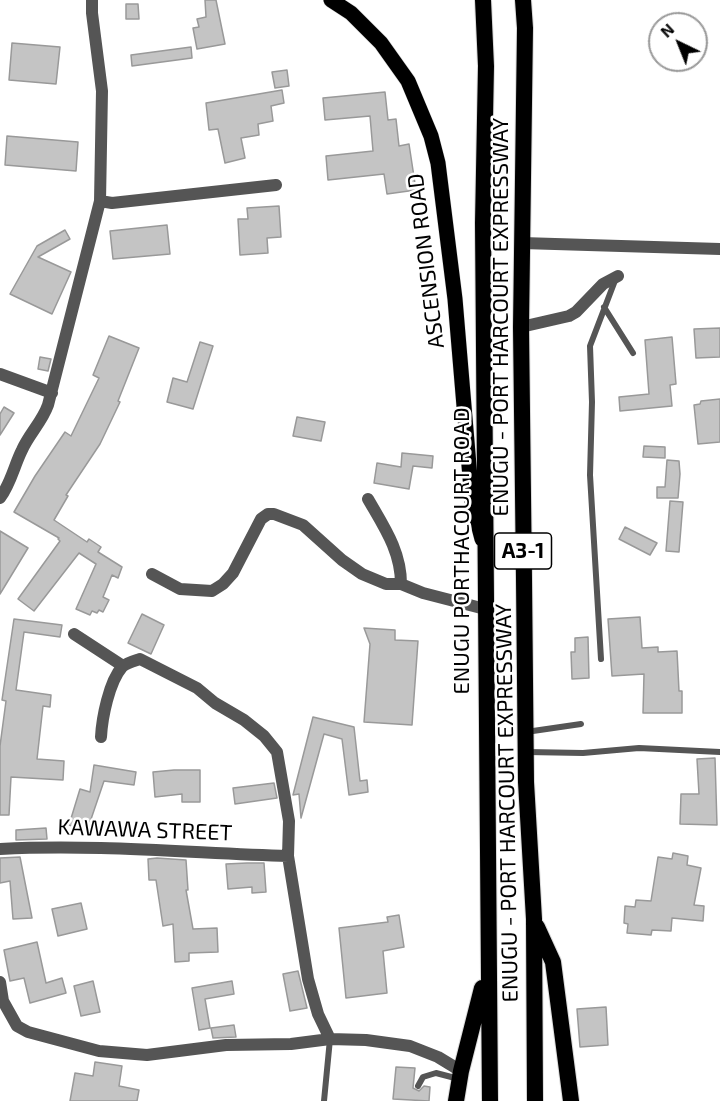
<!DOCTYPE html>
<html>
<head>
<meta charset="utf-8">
<style>
	body { margin:0 }
	#map { position:relative; width:720px; height:1101px; overflow:hidden; background:#fff; font-family:"Exo 2",sans-serif }
	canvas { display:block }
	.north { position:absolute; left:648px; top:12px; width:60px; height:60px; box-sizing:border-box; background:#fff; border:2px solid #999; border-radius:50%; rotate:317deg; font-size:16px; font-weight:700; line-height:24px; text-align:center; color:#000 }
	.north::after { content:''; display:block; margin:auto; width:21px; height:27px; background:#000; clip-path:polygon(50% 0,100% 100%,50% 72%,0 100%) }
</style>
</head>
<body>
<div id="map">
<canvas width="720" height="1101"></canvas>
<div class="north">N</div>
</div>
<script>
const ctx = document.querySelector('canvas').getContext('2d');
ctx.lineJoin = 'round';
function paint(path, color) { ctx.fillStyle = color; ctx.fill(path, 'evenodd'); }
function trace(path, color, width, dash) { ctx.strokeStyle = color; ctx.lineWidth = width; ctx.lineCap = dash ? 'butt' : 'round'; ctx.setLineDash(dash || []); ctx.stroke(path); }
function label(font, color, halo, rows, align = 'center') {
  ctx.font = font + ' "Exo 2",sans-serif'; ctx.lineWidth = 5; ctx.setLineDash([]); ctx.textBaseline = 'middle'; ctx.strokeStyle = halo; ctx.fillStyle = color; for (const [text, x, y, turn = 0] of rows) {
    ctx.save(); ctx.translate(x, y); ctx.rotate((+turn || 0) * Math.PI / 180); ctx.textAlign = isNaN(turn) ? turn : align; if (halo) ctx.strokeText(text, 0, 0); ctx.fillText(text, 0, 0); ctx.restore();
  }
}
const building = new Path2D(`
	M205,0H216L225,44L197,49L193,28L199,27L197,19L206,17Z
	M126,4H138L139,19H126Z
	M12,43L60,47L56,84L9,80Z
	M191,47L192,58L132,66L131,55Z
	M287,70L289,86L275,88L272,72Z
	M282,90L284,103L271,106L273,121L258,124L259,135L241,138L245,158L225,163L218,129L209,130L206,103Z
	M385,92L388,120L396,119L399,146L409,144L416,190L387,194L384,174L328,180L326,156L373,151L370,116L325,120L323,98Z
	M7,136L78,142L76,171L5,165Z
	M279,206L281,237L267,238L268,253L240,255L238,219H248L247,208Z
	M167,225L170,254L113,259L110,231Z
	M65,230L70,239L38,257L71,272L52,314L10,294L37,246Z
	M720,328V357L696,358L694,329Z
	M109,336L139,348L118,401L120,402L100,444L66,495L68,496L54,520L87,542L89,539L101,547L98,552L122,567L118,578L112,575L103,597L109,600L103,612L99,610L97,613L92,611L90,615L76,609L96,564L79,553L34,611L18,599L60,541L58,539L59,538L14,512L35,476L65,432L71,436L99,378L93,375Z
	M672,337L676,384L670,385L672,406L620,411L619,397L649,394L645,340Z
	M200,342L213,346L193,409L167,402L173,378L187,382Z
	M40,357L51,359L48,371L38,369Z
	M720,399V442L698,444L694,405L700,404L701,401Z
	M4,407L14,413L0,435V414Z
	M297,417L325,422L321,441L293,436Z
	M644,446L665,447V458L643,457Z
	M402,453L433,456L432,468L413,466L409,489L374,483L377,463L401,467Z
	M667,460L679,461L680,474L678,498H657V487H665Z
	M670,501L683,502L679,552L666,551Z
	M625,527L657,543L650,555L619,539Z
	M0,531L28,548L0,594Z
	M142,614L164,625L151,654L128,643Z
	M640,617L642,648L658,647V652L677,651L679,691H682V713H643L644,674L612,676L608,619Z
	M14,619L62,625L60,637L24,632L16,690L51,695L50,707L43,706L37,759L64,761L63,780L11,777L9,815H0V746L6,701L2,700Z
	M364,628L395,630V640L418,641L412,725L364,722L370,644Z
	M588,637L589,678L572,679L571,652H575V638Z
	M313,717L354,727L360,781L367,780L368,792L349,795L342,739L324,734L301,818L299,794L293,795Z
	M715,758L717,825L680,824L681,794H699L697,759Z
	M94,765L136,772L134,785L104,781L87,831L69,825L80,789L90,792Z
	M174,770H200V802H182V794L155,797L153,772Z
	M274,783L277,798L235,804L233,788Z
	M46,828L47,839L16,840V830Z
	M673,853L688,856L687,865L701,868L694,905L704,906L703,921L672,918L671,931L652,930L651,935L627,933L628,924L624,923L625,906L635,907L636,900L651,901L658,857L672,859Z
	M20,857L32,918L13,919L10,881L0,883V858Z
	M157,858L186,860L188,890H186L193,929L217,928L218,952L189,953V961L175,962L173,924L163,926L156,880H149L148,859Z
	M247,863H264L266,892L252,893V887L228,889L226,864Z
	M81,903L87,929L58,936L52,909Z
	M399,915L404,947L383,951L387,993L346,998L339,928L388,922L387,917Z
	M37,942L46,983L62,978L66,993L30,1003L24,978L10,981L4,950Z
	M298,971L307,1008L290,1011L283,974Z
	M93,981L100,1012L81,1016L74,986Z
	M232,981L234,994L205,999L210,1028L199,1030L192,988Z
	M606,1007L608,1045L580,1047L577,1009Z
	M234,1025L236,1037L213,1038L211,1028Z
	M95,1062L122,1066L119,1086L139,1090L137,1101H70L75,1073L93,1076Z
	M396,1067L415,1068L413,1088L419,1091L424,1086L430,1087L429,1101L393,1099Z`);
paint(building, '#c4c4c4');
trace(building, '#999', 1.5);
const primary = new Path2D(`
	M331,0L351,13L381,43L408,81L431,136L438,163L455,299L472,501L482,539`);
const trunk = new Path2D(`
	M483,0L486,66L483,223L490,1101
	M523,0L525,28L521,327L524,579L526,782L534,919L535,1101
	M537,927L553,962L571,1101
	M456,1101L461,1071L482,988`);
trace(primary, '#dbdbdb', 16);
trace(trunk, '#dbdbdb', 18);
trace(new Path2D(`
	M604,307L633,353
	M601,659L590,475L592,402L590,346L616,278
	M526,732L581,724
	M527,752L583,753L639,748L720,752
	M418,1086L423,1077L436,1073L459,1079
	M324,1101L330,1039`), '#555', 6);
trace(new Path2D(`
	M100,201L112,203L276,185
	M522,243L720,249
	M521,327L569,316L576,312L603,284L618,276
	M0,374L52,393
	M0,498C11,483 14,466 22,450C29,434 42,422 48,405L100,201L102,91L92,13V0
	M368,499C384,527 401,551 401,584
	M152,574L180,589L212,591L223,584L233,573L261,519L268,514H274L303,525L342,560L362,574L386,584H401L423,593L485,609
	M74,634L123,666
	M101,737C102,718 109,682 122,667C126,663 134,661 140,659L197,688L215,703L244,720L264,736L277,752L289,821L288,856L308,979L318,1014L330,1039
	M0,849C96,844 192,853 288,856
	M0,982L3,1001L17,1026L28,1032L99,1051L147,1055L226,1045L291,1044L330,1039L366,1040L410,1046L438,1057L461,1071`), '#555', 12);
trace(primary, '#000', 15);
trace(trunk, '#000', 16);
for (const [x, y, w] of [
	[523,551,57]
]) { const box = new Path2D(); box.roundRect(x - w / 2, y - 18, w, 36, 4.5); ctx.fillStyle = '#fff'; ctx.fill(box); trace(box, '#000', 1.5); }
label('bold 21px', '#000', null, [
	["A3-1",523,551]
]);
label('22px', '#000', '#fff', [
	["ASCENSION ROAD",426,261,-97],
	["ENUGU - PORT HARCOURT EXPRESSWAY",501,317,-90],
	["ENUGU PORTHACOURT ROAD",462,551,-90],
	["ENUGU - PORT HARCOURT EXPRESSWAY",507,803,-91],
	["KAWAWA STREET",145,830,2]
]);
</script>
</body>
</html>
